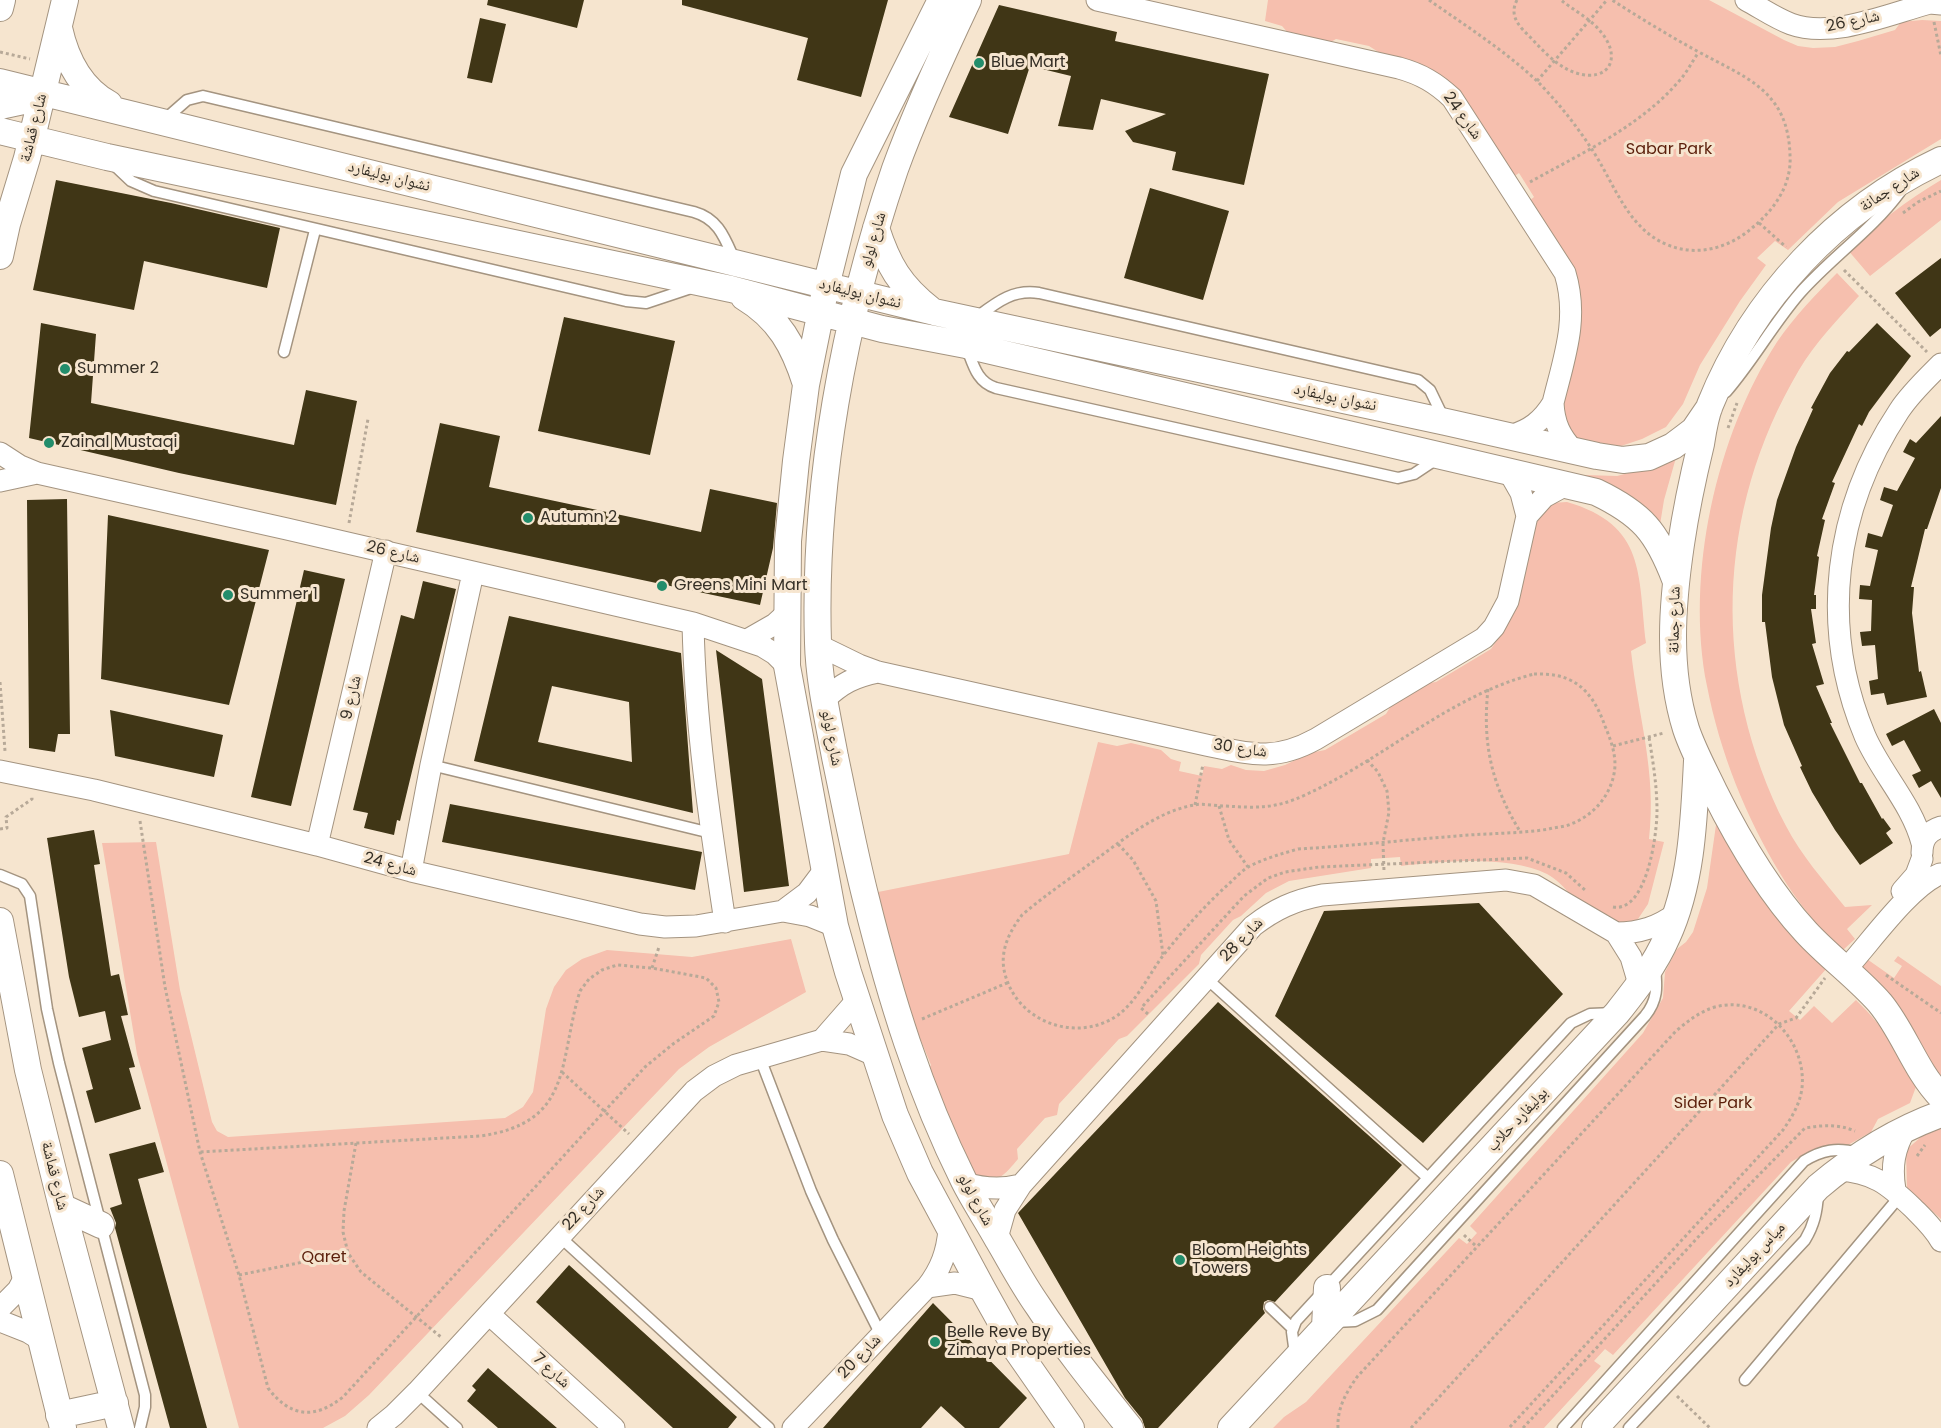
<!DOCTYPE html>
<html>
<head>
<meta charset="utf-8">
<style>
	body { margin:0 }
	canvas { display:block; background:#f6e5cf }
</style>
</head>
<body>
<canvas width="1941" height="1428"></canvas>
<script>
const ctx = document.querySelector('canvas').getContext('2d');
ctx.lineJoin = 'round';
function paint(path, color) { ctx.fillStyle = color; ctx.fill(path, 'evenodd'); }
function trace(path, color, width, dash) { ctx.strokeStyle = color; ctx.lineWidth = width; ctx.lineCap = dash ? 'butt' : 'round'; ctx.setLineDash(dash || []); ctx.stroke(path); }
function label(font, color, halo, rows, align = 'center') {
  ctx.font = font + ' Poppins,"Noto Naskh Arabic",sans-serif'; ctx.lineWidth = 6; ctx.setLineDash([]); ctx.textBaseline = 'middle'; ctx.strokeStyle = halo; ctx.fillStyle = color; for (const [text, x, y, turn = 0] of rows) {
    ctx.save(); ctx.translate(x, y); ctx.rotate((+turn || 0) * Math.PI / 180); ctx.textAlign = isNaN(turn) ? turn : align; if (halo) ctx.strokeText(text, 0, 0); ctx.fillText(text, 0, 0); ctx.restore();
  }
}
paint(new Path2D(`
	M1268,0H1709L1784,40L1798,46L1813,48L1835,47L1858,41L1895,30L1901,22L1922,20L1941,21V139L1838,202L1788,250L1775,241L1757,258L1766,265L1740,301L1700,365L1683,404L1666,427L1642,439L1621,446L1591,445L1571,440L1558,428L1579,323L1524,205L1534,197L1519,173L1507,181L1469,110L1369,46L1336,39L1329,43L1289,34L1282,26L1265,21Z
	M1941,180V220L1870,276L1847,249C1877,224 1907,200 1941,180Z
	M1837,273L1859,296C1838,319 1815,343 1799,370C1715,512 1711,679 1786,826C1801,855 1824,881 1845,907L1872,905L1847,929L1855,939L1843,950L1833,944C1815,922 1796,900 1781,875C1746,817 1720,753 1707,686C1685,575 1716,436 1777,342C1794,317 1816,294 1837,273Z
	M1677,454L1664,500L1658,537L1584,482L1585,475L1617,476L1636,471Z
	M1567,502C1646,525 1638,574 1646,643L1631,651C1638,716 1657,772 1649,839L1664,842L1648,904L1638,919L1625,925C1616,923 1604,921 1594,917C1580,910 1565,883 1547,874C1508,855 1443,861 1401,866L1400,857L1371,859V868L1289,881L1266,893L1241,916L1233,920L1201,955L1199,964L1127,1036L1119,1039L1059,1104L1057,1115L1045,1118L1017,1149L1018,1159C1002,1178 998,1183 972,1180L922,1079L931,1065L917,1031L906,995L898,993L868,894L1069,854L1098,742L1117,746L1131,743L1161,750L1171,759L1181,762L1179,771L1202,776L1204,766L1222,769L1231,765L1246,770L1264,771L1285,765L1310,753L1325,750L1386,714L1394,701L1422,684L1436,682L1491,649L1503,631L1529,520L1550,503Z
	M1718,811L1827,968L1789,1011L1800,1020L1814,1006L1832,1023L1856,1000C1885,1028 1897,1050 1917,1084L1910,1103L1878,1119L1871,1132L1848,1145C1827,1140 1809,1152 1791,1162L1613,1355L1605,1349L1594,1361L1601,1366L1544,1428H1273L1284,1417L1306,1402L1459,1238L1467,1244L1477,1233L1470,1226L1643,1033L1663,998L1665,972L1677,949L1686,942L1693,932L1707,888Z
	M156,842L180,990L212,1122L217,1131L228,1137L505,1118L523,1107L533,1092L546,1009L554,987L566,970L582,959L607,950L692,957L791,939L806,992L709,1047L679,1069L369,1395L345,1416L323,1428H239L137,1054L102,843Z
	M1898,956L1941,986V1082L1859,968L1864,957L1894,978L1902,966L1894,961Z
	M1941,1128V1219L1907,1188L1906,1150L1929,1130Z`), '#f6bfae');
paint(new Path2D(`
	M488,0H584L577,28L487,5Z
	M682,0H888L861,97L797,80L808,38L682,5Z
	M999,5L1117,32L1115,41L1269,74L1244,185L1172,170L1176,152L1133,142L1125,131L1166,114L1101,99L1093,130L1058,126L1071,76L1030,66L1008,134L949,117Z
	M480,18L506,24L492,83L467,78Z
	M56,180L171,203L280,228L267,288L144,261L134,310L33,290Z
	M1150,188L1229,211L1203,300L1124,278Z
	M1941,258V328L1930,337L1895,293Z
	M564,317L675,341L650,455L538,431Z
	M41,323L96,334L91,403L294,445L306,390L357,401L336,505L179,473L29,438Z
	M1877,323L1911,356L1869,412L1862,426L1859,424L1832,482L1835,483L1822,519L1825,520L1817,556L1819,557L1814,595H1816V609H1811L1816,643L1812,644L1824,684L1816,686L1832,723H1830L1860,783H1862L1882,819L1883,818L1891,829L1886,833L1893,843L1860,865L1835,830L1812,792L1800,767L1802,766L1784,725L1772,677L1765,622H1762V595L1771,528L1777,500L1796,447L1813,409L1811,408L1830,373L1847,351L1849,352Z
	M1941,416V488L1927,529H1925L1911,587H1914L1912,613L1919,672L1921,671L1927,697L1887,705L1884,693L1871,695L1869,681L1878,679L1875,645L1862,646L1860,632L1871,631L1872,600L1859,599L1860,585L1870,586L1878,550L1865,547L1868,533L1882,537L1893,505L1880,500L1884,487L1897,491L1915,458L1903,452L1910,439L1916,443Z
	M440,423L500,436L489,487L701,532L710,489L777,503L773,548L760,605L416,532Z
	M67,499L70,734H58L55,752L29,748L27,500Z
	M108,515L269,550L229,705L101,679Z
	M304,570L345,579L291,806L251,797Z
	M423,581L456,589L400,821L397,820L394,835L364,828L368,813L353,810L401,615L414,619Z
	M509,616L681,653L693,813L474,761ZM552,686L629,702L632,762L538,742Z
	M716,650L762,679L789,886L744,892Z
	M1934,709L1941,723V798L1931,781L1919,788L1912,775L1921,771L1904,740L1892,746L1886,734Z
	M110,710L223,735L214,777L115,756Z
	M450,804L702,852L695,890L442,842Z
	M94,830L100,864L94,865L111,976L119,974L128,1015L121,1016L135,1067L129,1068L141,1109L95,1123L86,1091L93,1089L82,1048L111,1040L105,1011L79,1017L69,977L47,838Z
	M1479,903L1563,994L1423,1143L1275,1016L1324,911Z
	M1218,1002L1402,1165L1275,1302L1268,1300L1264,1302L1263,1309L1265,1313L1158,1428H1145L1142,1419L1125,1398L1018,1213Z
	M155,1142L164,1172L138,1179L207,1428H170L115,1228L116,1223L110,1208L122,1204L109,1154Z
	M569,1265L737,1417L728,1428H673L536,1302Z
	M933,1303L1027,1398L999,1428H965L941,1406L921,1428H823Z
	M488,1368L519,1395L557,1428H498L467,1401L476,1390L472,1386Z`), '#403616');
const service = new Path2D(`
	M163,121L187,100L203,96L694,212C719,219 725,239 735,261
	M113,164L131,181L154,191L626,301L646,303L694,287
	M977,317C997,302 1013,289 1039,293L1418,380L1430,390L1444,419
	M966,346C973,363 976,382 996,388L1398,478L1414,474L1438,458
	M284,352L315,230
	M1726,392C1753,361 1773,324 1800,293C1831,258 1873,229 1900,192
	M431,765L711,833
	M0,875L22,884L30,896L47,1009L59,1063L145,1395V1407L140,1428
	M1206,978L1428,1178
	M760,1058L811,1191L833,1240L881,1335
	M559,1236L769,1428
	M1270,1307L1292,1328
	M1335,1322L1355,1321L1377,1310L1645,1016C1658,1000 1657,987 1655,968
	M1295,1354L1292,1332L1296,1321L1571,1023L1590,1014L1614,1013
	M1745,1380L1900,1196
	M417,1392L457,1428
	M1563,1428L1804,1161C1822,1150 1837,1147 1858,1153
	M1629,1428L1805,1240C1814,1225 1817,1212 1818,1194`);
const minor = new Path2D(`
	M1097,0L1399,68C1421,74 1436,83 1452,98L1565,273C1579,319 1564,358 1553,403C1554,423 1560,436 1574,451
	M1746,0C1761,8 1775,18 1791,24C1832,39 1889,14 1930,3L1941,4
	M1510,436C1530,430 1542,421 1553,403
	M0,453L20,466L37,473L287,529L693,623L762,646L775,654L787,666
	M1509,472L1521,493L1527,516
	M0,481L37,473
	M693,623C695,724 710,823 725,922
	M747,640L775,624L787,613
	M818,645L859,665L878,672L1206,745C1250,754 1274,762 1316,739L1484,638L1494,627L1508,601L1527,516L1544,497L1566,485
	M824,700C842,683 854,677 878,672
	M0,771L94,790L317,845L411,871L640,924L665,927L696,926L783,911L810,916L835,926
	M1922,843C1912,804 1881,773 1865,736C1819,626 1834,509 1899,411C1910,394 1927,378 1941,364
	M317,845L386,551
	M1922,853C1922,839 1928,831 1941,827
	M411,871L431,765L473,573
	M1902,891L1916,875L1922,859
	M783,911L807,893L825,869
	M1616,933C1640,933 1658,927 1677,913
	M1846,969C1870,943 1909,887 1940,874
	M822,1040L857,1000
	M1838,1170C1873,1172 1888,1184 1913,1208C1923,1218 1934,1228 1941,1241
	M965,1183C984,1189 1001,1190 1021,1185
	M1895,1190C1891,1166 1894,1149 1906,1128
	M997,1238L1005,1210L1021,1185L1253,926C1275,909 1295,900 1322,895L1506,880L1534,885L1616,933L1631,957L1639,984
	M927,1287L955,1283L983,1290
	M0,1308L18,1290L25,1277
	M489,1314L614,1428
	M0,1321L28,1332L41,1340
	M378,1428L394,1415L417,1392L694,1091L714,1076L736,1065L822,1040L849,1044L874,1055
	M793,1428L927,1287C941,1269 947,1252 949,1230`);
const tertiary = new Path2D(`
	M941,0L854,174L826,286L806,385L796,461L788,541L787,666L835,926L848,972L895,1115L920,1173L983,1290L1016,1349L1071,1428
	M968,0C942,55 916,111 895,169C844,318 813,485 818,643C819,681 828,719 835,757C845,804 854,852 866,899C890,996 919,1091 964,1181C974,1201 987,1220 998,1240C1011,1262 1023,1285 1038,1306C1066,1349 1098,1388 1130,1428
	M0,8L2,0
	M59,28C66,60 80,88 109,104
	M0,82L934,312L1446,422L1597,456L1623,460L1649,457L1673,446L1685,437L1694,430L1709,408
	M0,106L28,100L43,92
	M0,131L107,157L731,289L882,329L966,345L1596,492C1642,514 1657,532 1675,579
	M1941,160C1837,209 1753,298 1710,405C1705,417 1703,431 1701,444C1693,477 1686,510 1681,544C1672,605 1667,668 1686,729C1693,750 1704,770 1714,791C1739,841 1768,891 1806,932C1829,957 1857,977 1880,1003C1904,1032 1915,1070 1941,1097
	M876,228C888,265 900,286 931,310
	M0,256L7,224L27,158L65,0
	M744,297C779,318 794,346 806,384
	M0,921L28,1070L62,1207L121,1428
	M0,1174L63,1428
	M62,1207L101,1225
	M1325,1327L1327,1288
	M59,1415L115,1403
	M1231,1428L1617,1013C1636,989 1655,965 1667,937C1692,883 1694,819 1697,761
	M1595,1428L1818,1187C1856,1155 1894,1131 1941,1114`);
trace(service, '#a49480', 13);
trace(minor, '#a49480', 23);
trace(tertiary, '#a49480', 28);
trace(new Path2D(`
	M1429,0C1466,26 1504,50 1537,81C1557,101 1576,125 1591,148C1614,182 1627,229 1668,245C1697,257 1729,248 1752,228C1774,210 1792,185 1790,155C1788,90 1746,78 1697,51C1668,35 1640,18 1612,0
	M1517,0C1508,17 1521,28 1532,39C1545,53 1558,67 1576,73C1610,83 1622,57 1601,32C1591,19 1573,10 1561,0
	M1934,22L1941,56
	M0,52L30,59
	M1537,81L1607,0
	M1530,182C1582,153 1641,126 1680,80C1687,72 1692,62 1698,53
	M1903,213L1918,202L1941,191
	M1759,223L1786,247
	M1844,270L1927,352
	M1728,428L1737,403
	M349,523L368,419
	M1534,674C1546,674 1558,674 1570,680C1589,689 1598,707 1605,726C1610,738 1615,751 1615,765C1614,792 1595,815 1571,824C1564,827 1556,827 1549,829C1518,834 1488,833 1457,836C1404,840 1351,846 1298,849C1281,854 1266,858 1250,866C1244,869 1238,875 1233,880C1207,903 1183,930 1162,957C1148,976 1137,1001 1118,1015C1077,1044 1017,1022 1005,974C999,952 1009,932 1022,915C1044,896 1068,880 1091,863C1122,841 1155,812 1194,805C1203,803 1215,806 1225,806C1257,808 1275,809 1305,795C1384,759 1449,696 1534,674Z
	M0,682L5,751
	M1488,689C1482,745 1492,786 1521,833
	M1613,746L1664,733
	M1367,760L1378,772L1387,791L1389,812L1383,843L1384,871
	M1195,805L1203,764
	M1219,806L1229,840L1248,867
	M140,821L165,987L200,1152L239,1275L268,1388C290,1417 314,1420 343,1397L645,1067L673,1044L714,1016L719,1002L716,988L706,978L652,968L617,965L602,970L589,979L580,991C558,1062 574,1123 480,1136L200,1152
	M0,829L7,828L6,817L32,799V797
	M1118,844L1133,860L1156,901L1163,955
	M1613,907C1647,913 1657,834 1657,811C1657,786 1653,762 1649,737
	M652,968L659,947
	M1886,975L1941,1013
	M1148,1014L1141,1008L1244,896L1268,878L1285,872L1319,867L1527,858L1566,873L1585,890
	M922,1019L1007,983
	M562,1072L629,1134
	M356,1143L344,1211L343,1232L348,1253L361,1272L441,1337
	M1917,1156L1925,1145
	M1464,1235L1477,1247
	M239,1275L348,1253
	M1677,1396L1710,1428
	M1338,1428C1337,1408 1346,1393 1357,1377L1676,1031C1688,1021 1699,1012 1715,1007C1764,994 1807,1041 1802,1088C1800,1104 1792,1117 1783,1130L1509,1428
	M1411,1428L1779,1024L1796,1018L1825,978
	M1523,1428L1700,1235L1805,1128C1823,1125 1838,1124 1855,1131`), '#b7a998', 3, [3, 3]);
trace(service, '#fff', 10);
trace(minor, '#fff', 21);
trace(tertiary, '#fff', 26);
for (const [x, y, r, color] of [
	[979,63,6,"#228d6b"],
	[65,369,6,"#228d6b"],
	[49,443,6,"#228d6b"],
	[528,518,6,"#228d6b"],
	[662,586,6,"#228d6b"],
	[228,595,6,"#228d6b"],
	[1180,1260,6,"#228d6b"],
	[935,1342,6,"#228d6b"]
]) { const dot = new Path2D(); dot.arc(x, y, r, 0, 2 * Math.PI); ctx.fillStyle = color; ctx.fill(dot); trace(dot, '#f6e5cf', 2); }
label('16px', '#352f26', '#f6e5cf', [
	["شارع 26",1853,22,-12],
	["شارع 24",1462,116,54],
	["شارع قماشة",34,128,-76],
	["نشوان بوليفارد",389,177,14],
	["شارع جمانة",1890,190,-33],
	["شارع لولو",874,240,-74],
	["نشوان بوليفارد",860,294,14],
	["نشوان بوليفارد",1335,398,12],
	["شارع 26",393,553,13],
	["شارع جمانة",1675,620,-89],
	["شارع 9",352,698,-77],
	["شارع لولو",831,738,79],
	["شارع 30",1240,749,8],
	["شارع 24",390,865,15],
	["شارع 28",1242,940,-46],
	["بوليفارد حلاب",1518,1120,-47],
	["شارع قماشة",54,1176,76],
	["شارع لولو",975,1200,61],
	["شارع 22",584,1209,-47],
	["مياس بوليفارد",1755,1255,-47],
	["شارع 20",860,1357,-46],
	["شارع 7",551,1371,42]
]);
label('16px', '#352f26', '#f6e5cf', [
	["Blue Mart",991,63],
	["Summer 2",77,369],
	["Zainal Mustaqi",61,443],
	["Autumn 2",540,518],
	["Greens Mini Mart",674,586],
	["Summer 1",240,595],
	["Bloom Heights",1192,1251],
	["Towers",1192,1269],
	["Belle Reve By",947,1333],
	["Zimaya Properties",947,1351]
], 'left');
label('16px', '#5b1f0b', '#f6e5cf', [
	["Sabar Park",1669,150],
	["Sider Park",1713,1104],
	["Qaret",324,1258]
]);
</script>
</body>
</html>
